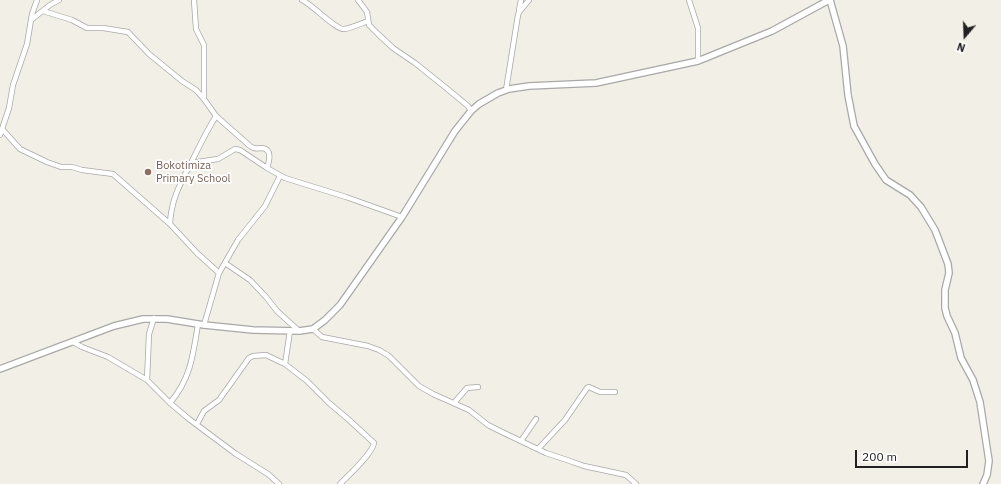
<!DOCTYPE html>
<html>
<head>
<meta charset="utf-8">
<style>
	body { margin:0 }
	#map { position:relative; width:1001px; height:484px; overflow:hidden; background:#f2efe7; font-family:"IBM Plex Sans",sans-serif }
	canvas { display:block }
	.north { position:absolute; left:945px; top:16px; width:40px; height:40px; -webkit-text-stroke:3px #fff; paint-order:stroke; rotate:199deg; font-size:11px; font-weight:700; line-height:16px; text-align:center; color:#212121 }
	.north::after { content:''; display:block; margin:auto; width:14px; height:18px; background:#212121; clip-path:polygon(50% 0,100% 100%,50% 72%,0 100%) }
	.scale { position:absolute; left:855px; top:450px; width:113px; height:18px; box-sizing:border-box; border:2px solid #212121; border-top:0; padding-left:5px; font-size:12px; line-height:14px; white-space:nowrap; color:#212121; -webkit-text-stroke:3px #fff; paint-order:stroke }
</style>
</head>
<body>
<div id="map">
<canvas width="1001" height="484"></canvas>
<div class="north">N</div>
<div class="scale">200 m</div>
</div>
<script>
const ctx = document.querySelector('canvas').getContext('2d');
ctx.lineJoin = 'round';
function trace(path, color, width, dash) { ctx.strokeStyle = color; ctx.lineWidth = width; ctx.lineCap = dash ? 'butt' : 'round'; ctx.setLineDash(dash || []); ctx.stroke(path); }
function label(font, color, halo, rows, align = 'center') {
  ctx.font = font + ' "IBM Plex Sans",sans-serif'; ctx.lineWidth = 3.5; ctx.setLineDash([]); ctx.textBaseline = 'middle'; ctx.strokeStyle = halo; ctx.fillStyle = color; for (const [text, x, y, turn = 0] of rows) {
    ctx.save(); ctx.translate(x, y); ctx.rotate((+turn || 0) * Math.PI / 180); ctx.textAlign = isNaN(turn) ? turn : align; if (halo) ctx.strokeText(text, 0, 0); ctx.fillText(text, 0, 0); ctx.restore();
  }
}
const minor = new Path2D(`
	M194,0L196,29L204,45V99
	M302,0C313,5 336,30 344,29C351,28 360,24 368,21
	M358,0L367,12L369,25L378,34L393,48L415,63L445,87L468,106L471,111
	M689,0L698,28V61
	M519,10L521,0
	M43,11L72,20L87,28H103L128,32L149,54L182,81L196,90L204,99L216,116L250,146C255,150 257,148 262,148C273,149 269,162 267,168
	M31,20L50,5L59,0
	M506,90L518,15L519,12L529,0
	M3,130L20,149L47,162L61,167H72L82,170L113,174L170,224L197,253L219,273
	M0,135L9,108L13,85L27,44L32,14L37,0
	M191,163L218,159L235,149L240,150L267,168L285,178L346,197L402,217
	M170,224C171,200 180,184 191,163C199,147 206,132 216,116
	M225,263L250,280L266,297L277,311L299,331
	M204,325L219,273L238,240L265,206L280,176
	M313,329L322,337L368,346L379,350L389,356L419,386L433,394L469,410L488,425L504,433L546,453L567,460L584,466L626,475L636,484
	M73,342L82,347L108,357L147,380L170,403L189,419L236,454L268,474L279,484
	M285,364L290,331
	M147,380L149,334L154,318
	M170,403C191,378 193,355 198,324
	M454,403L467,388L478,387
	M197,424L204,411L219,400L249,358L253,356L266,355L285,364L307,381L329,403L348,419L374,443C372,454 349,475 340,484
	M521,441L536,419
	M538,449L565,420L587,388L589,387L600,392H615`);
const tertiary = new Path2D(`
	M830,0L843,46L848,95L854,126L875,164L886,180L910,195L921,207L935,230L948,264L949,273L945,290V308L947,316L955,333L961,358L973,380L980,402L989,461L987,475L983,484
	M0,369L114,326L143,319H167L204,325L253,330L299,331L313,329L325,320L340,305L402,217L455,131L471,111L479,104L498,93L509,89L529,86L596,83L698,61L772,31L829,0`);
trace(minor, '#a8a8a8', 6);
trace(tertiary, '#a8a8a8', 8);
trace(minor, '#fff', 4.5);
trace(tertiary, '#fff', 5.5);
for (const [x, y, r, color] of [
	[148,172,4,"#8d6e63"]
]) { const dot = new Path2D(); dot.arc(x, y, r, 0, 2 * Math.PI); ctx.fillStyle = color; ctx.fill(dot); trace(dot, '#fff', 1.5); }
label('11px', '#785e54', '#fff', [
	["Bokotimiza",156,166],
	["Primary School",156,179]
], 'left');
</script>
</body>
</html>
